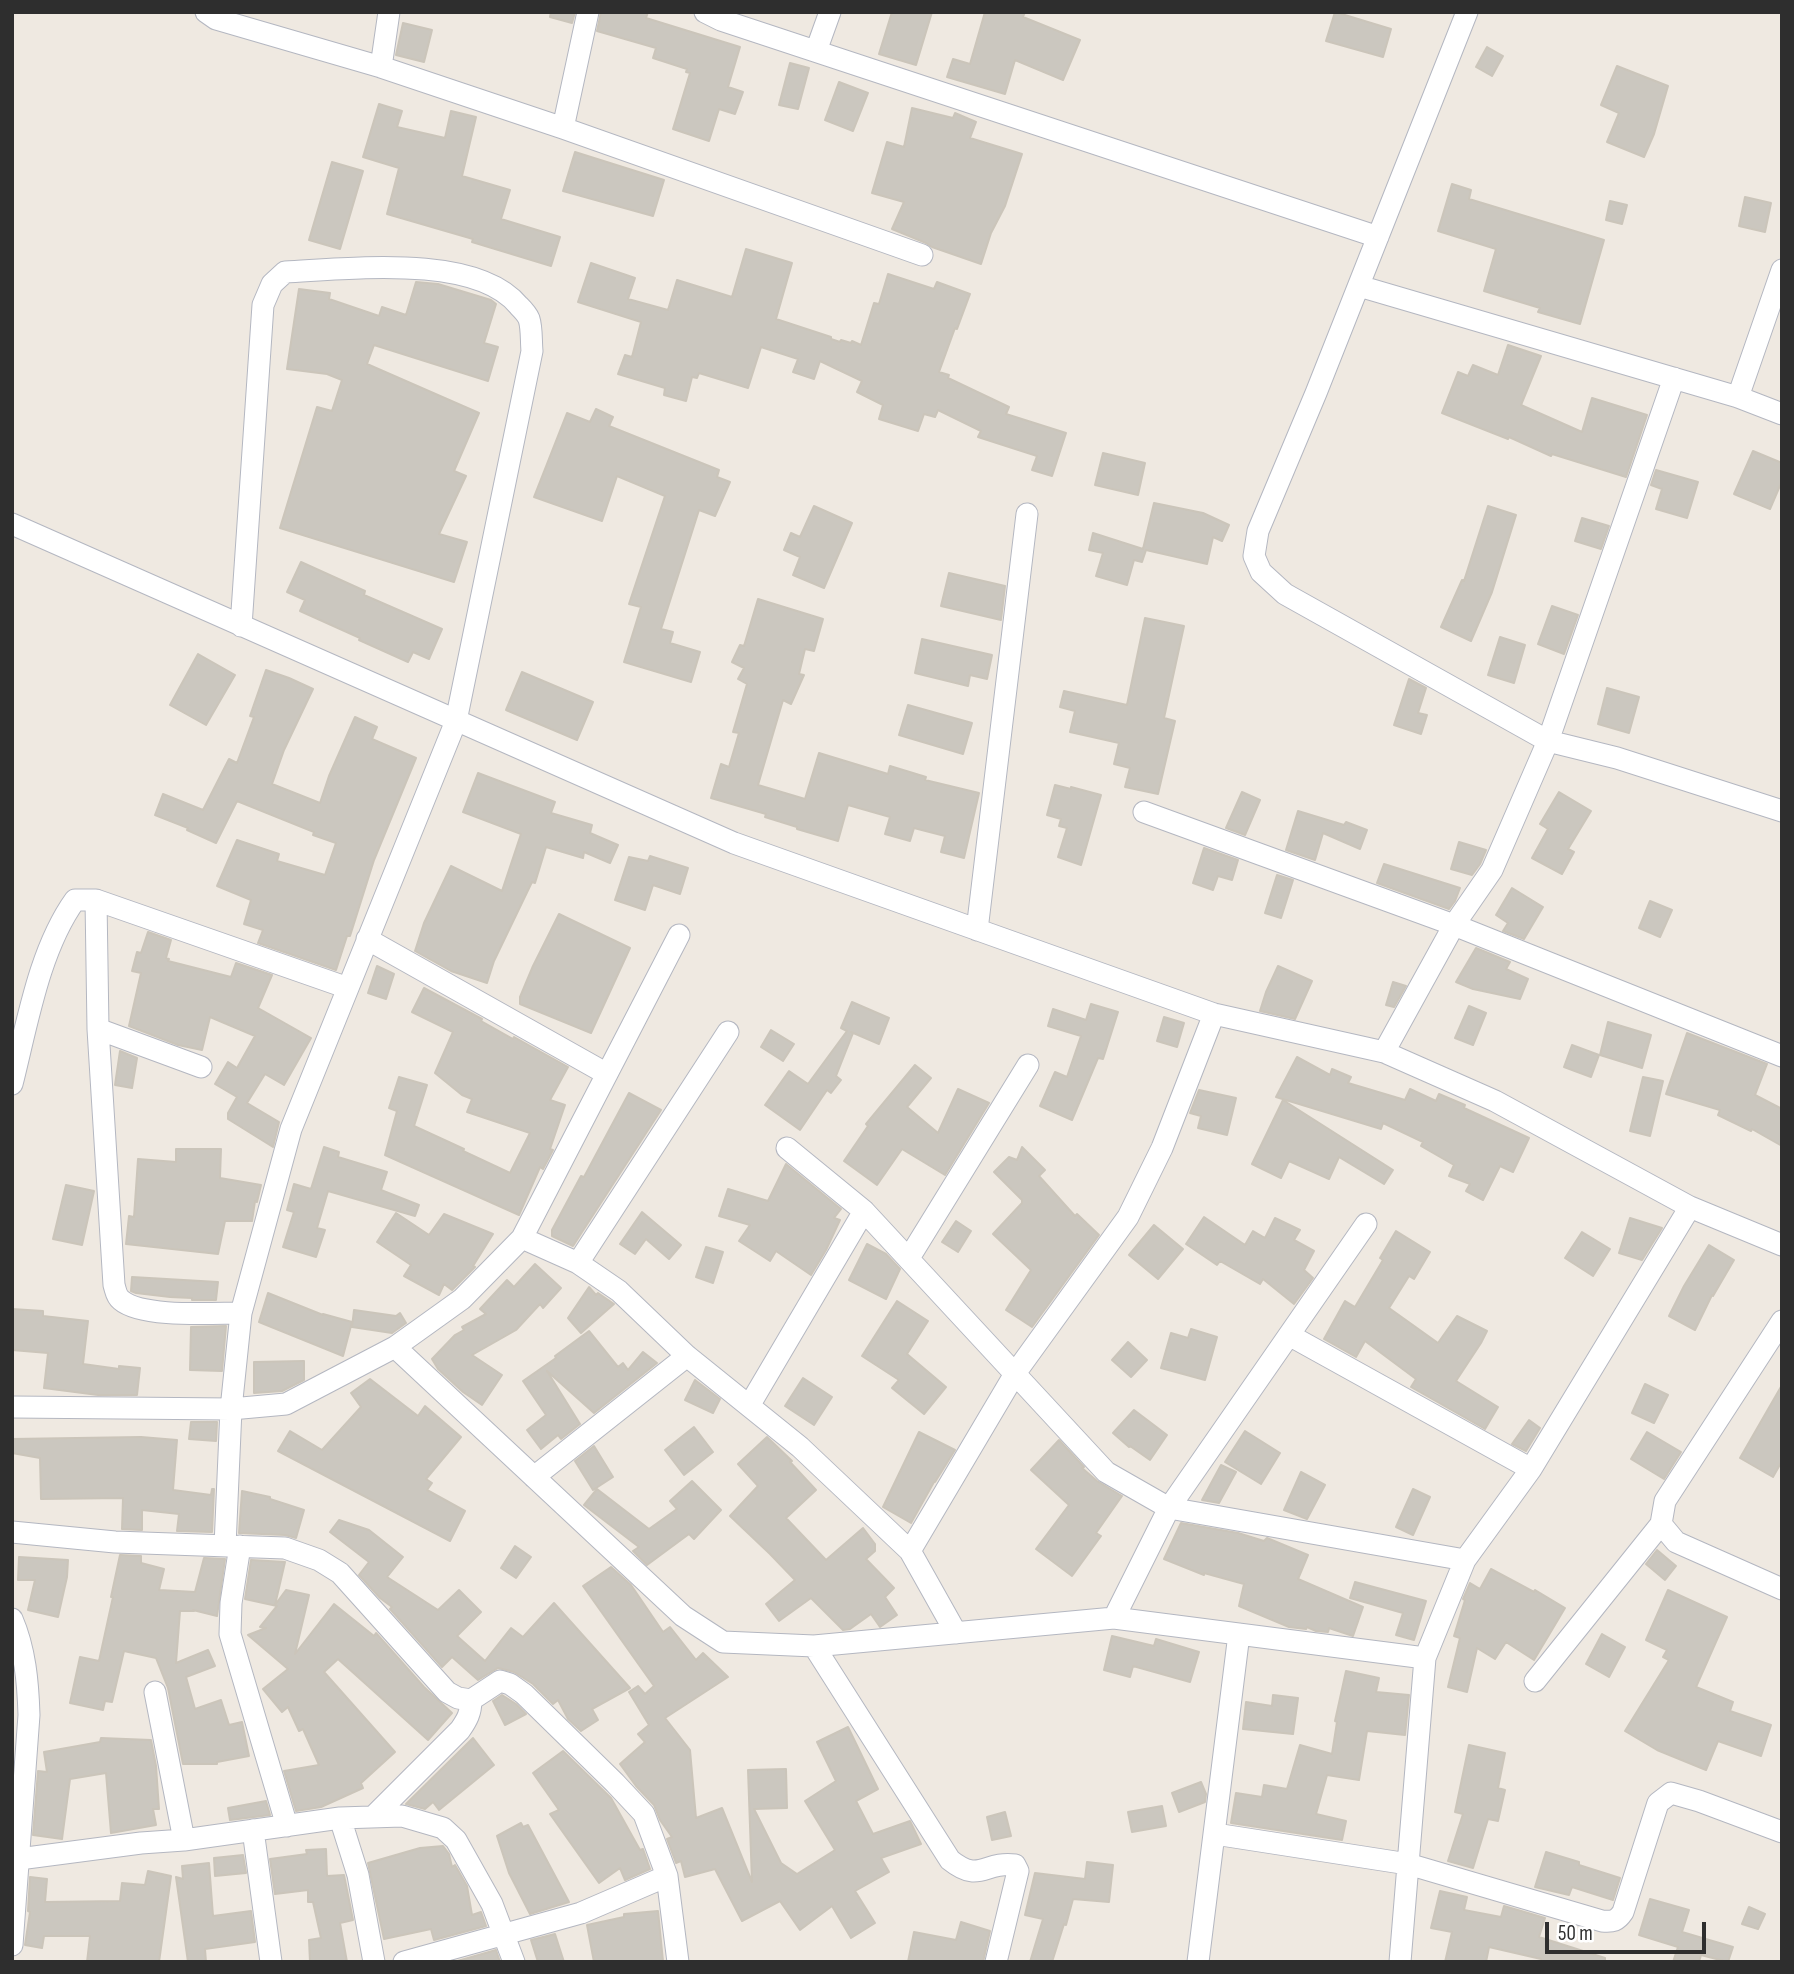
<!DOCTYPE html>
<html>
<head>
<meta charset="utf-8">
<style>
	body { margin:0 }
	#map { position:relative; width:1794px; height:1974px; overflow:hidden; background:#efe9e1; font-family:"Sofia Sans Condensed",sans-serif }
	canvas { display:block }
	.frame { position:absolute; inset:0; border:14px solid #2e2e2e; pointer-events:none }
	.scale { position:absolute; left:1545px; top:1922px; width:161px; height:32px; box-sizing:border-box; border:4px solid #2e2e2e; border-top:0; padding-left:9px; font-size:21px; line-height:24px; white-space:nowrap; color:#2e2e2e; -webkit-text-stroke:5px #fff; paint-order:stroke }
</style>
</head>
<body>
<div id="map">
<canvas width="1794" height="1974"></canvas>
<div class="frame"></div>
<div class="scale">50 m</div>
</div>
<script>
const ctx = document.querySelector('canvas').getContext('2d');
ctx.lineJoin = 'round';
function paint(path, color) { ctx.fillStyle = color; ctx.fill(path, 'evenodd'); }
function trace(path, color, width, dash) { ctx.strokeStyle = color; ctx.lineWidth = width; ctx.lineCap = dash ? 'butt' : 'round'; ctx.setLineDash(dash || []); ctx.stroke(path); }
const building = new Path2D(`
	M551,12H575L572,23L550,17Z
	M601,12H648L646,18L740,47L728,87L743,92L735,114L719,109L709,141L673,129L690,73L686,72L687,69L653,58L656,48L597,31Z
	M892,12H932L916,65L879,54Z
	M985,12H1025L1023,17L1080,40L1063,80L1015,60L1005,94L947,77L953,59L970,64Z
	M1335,12L1391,29L1383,57L1326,41Z
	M403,23L432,30L424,62L396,55Z
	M1487,47L1503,56L1492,76L1476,67Z
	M790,63L809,68L798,109L779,105Z
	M1617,66L1668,86L1654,134L1644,157L1607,142L1619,113L1601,105Z
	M839,82L868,93L853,131L825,120Z
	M379,104L402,111L397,127L445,138L451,111L476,117L462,176L510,190L501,219L560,237L551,266L472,242L473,239L387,214L399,168L363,157Z
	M912,108L953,118L955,113L976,122L970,138L1022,154L1005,206L991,233L981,264L932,247L926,243L892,229L904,202L872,193L887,142L904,147Z
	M575,152L664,180L653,216L563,191Z
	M332,162L363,171L340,249L309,240Z
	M1452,184L1471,190L1469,199L1604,240L1580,324L1538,312L1540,308L1484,291L1496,249L1438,231Z
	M1745,197L1771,203L1765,232L1739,226Z
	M1610,201L1627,205L1622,224L1606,220Z
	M746,249L792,263L776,319L831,337V339L840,342L841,340L851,343L852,341L861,345L874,303L879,304L888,274L934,289L937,282L970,294L957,329L955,328L939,372L949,375L948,378L1009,407L1006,414L1066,433L1052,476L1032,470L1037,456L978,437L981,431L938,410L935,417L924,414L918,431L879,419L883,405L857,392L862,381L820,361L814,379L793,372L798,359L761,347L748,388L699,373L697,378L692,377L686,401L664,395L665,388L618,374L625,355L632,357L641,322L578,302L591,263L635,278L628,299L668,310L677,280L732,297Z
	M416,282L438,284L491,300L496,304L484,343L498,347L488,381L374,345L367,364L479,413L454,471L466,476L439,534L467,542L454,582L280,528L317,407L332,411L342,380L327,374L287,369L299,289L330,293L329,299L379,316L382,307L406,315Z
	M1508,345L1541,356L1521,405L1582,432L1592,398L1647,415L1626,477L1552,454L1551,456L1509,437L1508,439L1442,413L1458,372L1468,376L1473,365L1498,375Z
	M596,409L613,417L609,426L719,470L717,477L730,482L715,516L699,510L661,629L673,632L670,643L700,652L691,682L624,662L641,607L629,604L665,496L617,476L602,521L534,497L567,413L590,422Z
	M1753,451L1782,463V481L1770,509L1734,494Z
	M1103,453L1145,463L1138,495L1095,485Z
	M1656,470L1698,482L1687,518L1656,509L1662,489L1651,485Z
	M1154,503L1203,513L1229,525L1222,541L1213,537L1207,564L1146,550L1142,562L1134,560L1127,585L1096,576L1103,553L1089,550L1093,533L1143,549Z
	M814,506L852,523L824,588L793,575L800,557L784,550L791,533L800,537Z
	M1488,506L1516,515L1492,592L1471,641L1441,627L1462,580L1464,581Z
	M1582,518L1609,526L1601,549L1575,541Z
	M301,562L365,591L364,595L442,629L429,659L413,652L408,662L359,640L360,638L300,611L305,600L287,592Z
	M949,573L1005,586L1001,620L941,606Z
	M758,599L823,619L814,651L805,649L799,674L804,675L791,704L783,700L758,785L805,799L819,753L888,774L890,766L926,777L925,780L979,793L964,858L941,852L945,836L914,828L910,841L885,834L890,817L848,805L838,841L797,829V827L765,817L766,814L711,798L721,764L729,767L739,733L733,732L747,684L738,679L744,668L732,662L740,645L744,646Z
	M1552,606L1578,615L1564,654L1538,644Z
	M1145,618L1184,626L1164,718L1175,721L1158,794L1125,787L1130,768L1114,764L1119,743L1070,732L1075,711L1060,707L1064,691L1127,705Z
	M1500,637L1525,645L1514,683L1488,675Z
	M922,639L992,655L987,679L970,675L968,686L915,673Z
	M198,654L235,675L206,725L170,705Z
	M266,670L289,678L313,689L284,750L272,784L320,803L329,776L355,717L377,727L372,739L416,758L374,860L350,936H347L336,970L258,943L263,930L244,924L251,900L217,886L237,840L279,854L277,861L325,875L336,843L313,835L314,832L237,801L216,843L187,830L188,828L155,815L163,794L203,810L229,759L237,763L254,717L250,716Z
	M522,672L593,702L577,740L506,710Z
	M1409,679L1426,688L1418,713L1427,715L1421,734L1394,725Z
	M1607,688L1639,697L1629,733L1598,724Z
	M908,705L972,723L963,754L899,735Z
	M478,773L555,802L551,813L592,825L590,833L618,845L610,863L584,852L583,858L546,847L535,883L532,882L494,961L487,983L451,971L415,951L424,923L451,866L502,891L521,834L463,812Z
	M1055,785L1071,789V787L1101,795L1081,865L1058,857L1067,828L1059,826L1061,819L1047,815Z
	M1242,792L1260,800L1245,835L1226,828Z
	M1559,792L1591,811L1568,849L1574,852L1562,874L1532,858L1548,829L1540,824Z
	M1298,811L1344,825L1346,822L1367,830L1360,849L1323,833L1315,860L1286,850Z
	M1459,842L1486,850L1480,864L1472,875L1451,869Z
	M1204,848L1238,860L1232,880L1218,876L1213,890L1193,883Z
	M650,856L688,868L680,894L653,885L645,910L615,900L629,857L648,861Z
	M1384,864L1460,888L1455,901L1449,909L1377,883Z
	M1277,875L1293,880L1281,918L1265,913Z
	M1512,888L1543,907L1524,939L1503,931L1508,923L1496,915Z
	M1650,901L1672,910L1660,937L1639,928Z
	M559,914L630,948L591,1033L520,1004V997L533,966Z
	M148,932L171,940L166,958L169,959L168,961L231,977L236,963L272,975L258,1008L311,1038L284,1085L265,1074L247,1103L279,1122L273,1147L228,1119V1113L237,1097L215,1084L228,1062L237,1068L255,1036L210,1017L202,1050L178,1045L129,1026L141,973L132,971L137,952L141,953Z
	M1476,948L1510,962L1506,969L1528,979L1520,999L1473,989L1456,982Z
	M377,966L394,974L386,999L368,993Z
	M1278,966L1312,981L1295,1019L1260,1011L1266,992Z
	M1393,982L1406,986L1394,1007L1386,1005Z
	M424,988L482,1019L481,1021L513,1039L514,1037L568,1067L550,1100L565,1105L550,1149L553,1150L543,1169L540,1167L519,1215L385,1155L397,1111L389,1108L399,1077L427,1085L414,1126L464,1149L463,1151L510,1173L530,1133L467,1112L472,1099L462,1095L435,1073L453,1032L412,1012Z
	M852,1002L889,1018L879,1044L851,1032L853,1033L836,1076L841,1080L831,1093L827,1090L800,1130L765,1105L789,1071L808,1084L847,1031L841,1028Z
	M1091,1004L1118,1012L1103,1059L1098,1058L1072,1120L1040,1106L1055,1072L1067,1077L1081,1036L1048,1026L1053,1009L1086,1020Z
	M1469,1006L1486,1013L1473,1045L1455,1038Z
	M1164,1017L1184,1023L1177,1047L1157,1041Z
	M1608,1022L1651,1035L1642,1068L1600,1055Z
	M771,1030L794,1044L783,1061L761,1047Z
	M1687,1033L1767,1064L1755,1095L1782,1109V1146L1752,1129L1751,1131L1718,1115L1720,1110L1666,1094Z
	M1572,1045L1599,1055L1591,1077L1564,1067Z
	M120,1051L137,1058L132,1088L115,1085Z
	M1297,1057L1330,1075L1332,1069L1351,1077L1348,1083L1405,1100L1410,1089L1436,1101L1439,1094L1465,1105L1464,1108L1529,1138L1513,1172L1500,1166L1483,1200L1466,1191L1470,1184L1449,1176L1454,1165L1421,1146L1423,1142L1383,1123L1381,1129L1276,1097Z
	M915,1065L931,1078L907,1107L938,1133L958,1089L989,1103L945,1175L902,1149L877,1185L844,1161L868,1126L866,1124Z
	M1643,1077L1663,1081L1650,1136L1630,1131Z
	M1199,1090L1236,1098L1227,1135L1198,1128L1201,1116L1190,1113Z
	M629,1093L661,1110L573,1246L552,1236V1230L581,1176L584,1177Z
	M1283,1100L1393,1170L1384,1184L1339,1157L1329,1179L1289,1161L1281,1178L1252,1164Z
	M324,1147L339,1152L338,1157L387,1172L381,1190L419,1205L415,1216L328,1191L317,1228L325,1230L316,1257L283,1247L294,1212L287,1210L294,1184L311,1189Z
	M1022,1147L1045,1170L1039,1176L1075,1216L1077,1214L1099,1235L1032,1327L1006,1310L1031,1270L993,1234L1022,1203V1200L994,1172L1009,1157L1017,1160Z
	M176,1149H221L220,1178L261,1185L257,1202L255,1201L252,1221H225L218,1254L126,1244L129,1216L134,1217L138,1159L176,1162Z
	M786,1164L841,1209L834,1218L840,1220L826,1250L811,1275L776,1251L770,1261L739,1241L750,1225L719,1216L728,1189L768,1201Z
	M66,1185L94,1191L82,1245L53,1239Z
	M642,1212L681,1245L669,1259L646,1239L635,1254L620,1244Z
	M396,1213L429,1235L444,1214L493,1234L473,1266L475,1267L452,1290L444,1284L439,1295L404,1276L411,1265L377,1242Z
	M1204,1217L1245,1245L1253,1231L1265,1238L1275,1218L1300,1230L1294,1240L1314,1251L1304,1270L1313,1278L1294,1304L1263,1279L1260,1284L1220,1261L1217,1265L1186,1244Z
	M1630,1218L1662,1228L1642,1260L1619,1253Z
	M956,1221L971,1231L958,1252L942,1242Z
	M1154,1225L1183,1249L1158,1279L1129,1255Z
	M1396,1231L1430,1252L1414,1279L1409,1276L1389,1308L1438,1343L1457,1316L1487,1331L1481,1343L1456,1381L1498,1407L1485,1429L1411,1387L1416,1379L1365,1341L1356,1357L1324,1339L1345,1301L1355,1307L1383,1260L1380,1258Z
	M1582,1232L1610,1249L1593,1276L1565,1258Z
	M867,1244L886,1254L900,1269L886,1299L849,1280Z
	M1709,1245L1734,1260L1713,1296L1712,1295L1695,1330L1669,1316L1684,1286Z
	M706,1247L723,1252L713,1283L696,1277Z
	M535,1264L561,1288L543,1308L540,1304L516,1330L472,1355L502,1375L482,1405L463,1392L438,1369L432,1359L455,1335L464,1330L462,1327L486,1314L480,1309L507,1280L514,1287Z
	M132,1277L218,1282L216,1300H192V1298L170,1297L136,1293L131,1291Z
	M589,1287L596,1295L598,1293L614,1304L581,1333L568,1318Z
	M268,1293L323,1315V1314L352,1322L343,1356L259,1322Z
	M897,1301L928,1321L907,1354L946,1387L924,1414L892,1388L899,1380L862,1356Z
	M12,1309L43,1311V1316L88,1321L83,1364L119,1369V1366L140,1368L137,1395H98L44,1388L48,1353L12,1350Z
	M354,1310L396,1316L400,1313L406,1323L392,1333L352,1327Z
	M226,1326L222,1371L190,1370L191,1327Z
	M1191,1329L1217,1337L1205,1380L1161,1368L1171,1333L1188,1338Z
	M589,1331L618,1367L623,1363L628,1370L643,1352L657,1363L594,1413L547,1371L580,1424L561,1439L558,1435L541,1449L527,1430L546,1415L523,1381L556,1358L555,1356Z
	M1128,1342L1147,1360L1131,1377L1112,1360Z
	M304,1361V1380L282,1391L254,1393V1362Z
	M803,1378L832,1397L814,1425L785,1406Z
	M370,1379L418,1416L425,1406L461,1437L426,1479L432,1483L427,1490L465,1511L450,1541L278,1451L290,1431L322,1450L361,1407L351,1393Z
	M695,1380L720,1399L713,1413L685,1400Z
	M1645,1384L1668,1395L1654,1423L1632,1413Z
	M1782,1385V1461L1773,1477L1740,1458Z
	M1134,1410L1167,1435L1150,1460L1130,1446L1129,1447L1113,1433Z
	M1529,1420L1540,1428L1526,1451L1512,1444Z
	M191,1422H217L216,1441L189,1439Z
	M694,1427L713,1452L684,1475L665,1450Z
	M1245,1431L1280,1453L1261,1484L1225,1462Z
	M919,1432L955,1450L935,1482H934L911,1523L883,1507Z
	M1647,1432L1681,1452L1664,1479L1631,1459Z
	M141,1437L177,1440L173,1490L211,1495L212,1489H214L212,1532L177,1531L179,1514L142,1510V1530L122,1529L123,1498L41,1499L40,1458L12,1453V1439Z
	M767,1437L792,1461L790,1462L816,1490L786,1518L826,1560L863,1528L875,1544V1551L866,1559L894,1588L885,1597L897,1615L880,1627L871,1614L850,1629L843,1630L811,1598L779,1621L766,1604L795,1580L770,1554L730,1516L758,1486L738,1464Z
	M1059,1440L1084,1467L1082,1468L1097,1481L1122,1496L1096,1533L1101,1536L1072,1576L1036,1549L1069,1505L1031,1470Z
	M594,1446L613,1477L593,1490L575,1461Z
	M1221,1465L1236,1472L1219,1503L1202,1500Z
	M1301,1472L1325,1485L1307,1519L1284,1510Z
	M692,1481L721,1510L694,1539L689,1534L647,1565L633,1551L639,1547L584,1505L597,1489L649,1529L677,1509L670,1501Z
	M1413,1489L1430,1497L1413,1535L1396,1527Z
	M242,1491L270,1497V1499L304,1510L296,1538L285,1535L239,1533Z
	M339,1520L369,1530L403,1557L387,1577L438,1610L459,1590L481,1612L457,1636L485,1661L511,1628L523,1637L554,1603L630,1688L592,1709L598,1720L581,1731L568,1719L558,1700L553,1704L533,1684L514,1672L498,1668L478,1680L452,1657L442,1667L390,1609L392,1607L380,1598L359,1575L369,1562L330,1532Z
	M1181,1523L1238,1533L1264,1541L1267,1538L1308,1555L1298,1579L1363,1607L1353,1636L1329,1628L1328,1632L1316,1631L1307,1627L1306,1629L1289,1627L1239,1606L1244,1584L1204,1573V1575L1164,1559Z
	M515,1546L531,1557L516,1578L501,1568Z
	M1657,1550L1676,1566L1665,1580L1646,1564Z
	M120,1555L141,1556V1563L164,1569L159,1590L195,1592L204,1558L225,1559L217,1616L193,1610L194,1611H180L176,1663L208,1650L215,1666L186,1677L195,1709L221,1700L229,1725L242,1722L249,1756L217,1762V1764H183L168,1688L156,1658L124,1651L112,1702L105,1701L103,1710L70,1703L80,1657L99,1661L113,1597H111Z
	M19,1557L68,1560L67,1577L58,1617L28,1610L35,1580H18Z
	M251,1560L285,1562L275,1605L286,1590L309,1595L295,1654L334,1604L374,1636L376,1633L424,1687L452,1713L428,1740L338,1659L324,1672L395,1752L361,1783L363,1788L321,1807L296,1811L284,1771L319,1765L303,1729L299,1731L288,1707L282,1712L263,1689L288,1669L248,1635L266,1628L260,1627L277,1606L245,1599Z
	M611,1567L631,1585L663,1632L670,1627L696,1660L703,1653L728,1677L665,1718L690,1750L696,1818L722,1808L752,1882L748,1770L786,1769L787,1808L754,1809L781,1863L797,1874L835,1850L805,1801L836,1781L817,1742L848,1727L878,1789L856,1801L873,1834L910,1821L921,1844L881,1858L889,1872L855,1891L875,1923L851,1938L832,1906L800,1930L780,1901L742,1921L715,1869L685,1877L681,1861L676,1863L667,1839L672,1837L660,1820L654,1805L636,1786L620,1764L645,1742L638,1734L649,1725L629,1692L638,1686L645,1694L654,1686L583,1586Z
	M1491,1569L1534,1592L1535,1590L1565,1608L1534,1660L1506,1642L1495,1659L1477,1648L1467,1692L1448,1687L1460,1638L1454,1636L1465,1600L1463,1599L1470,1583L1480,1589Z
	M1355,1582L1426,1601L1414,1640L1396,1635L1403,1613L1350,1598Z
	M1668,1590L1727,1617L1696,1687L1733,1702L1730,1711L1771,1725L1761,1756L1718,1741L1706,1770L1657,1750L1625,1731L1669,1660L1663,1657L1667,1650L1646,1640Z
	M1602,1634L1625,1647L1609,1677L1586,1664Z
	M1112,1636L1154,1646L1156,1639L1199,1652L1190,1682L1133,1666L1130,1677L1104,1670Z
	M1346,1671L1379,1678L1376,1692L1409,1695L1405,1735L1367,1731L1359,1780L1327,1775L1316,1814L1346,1821L1342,1840L1231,1823L1236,1793L1262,1797L1264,1785L1287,1789L1300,1745L1332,1754L1337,1722L1335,1721Z
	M502,1695L516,1704L526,1714L505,1725L493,1701Z
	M1273,1695L1298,1698L1293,1734L1243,1729L1246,1702L1272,1706Z
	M101,1738L151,1740L156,1766L159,1809H153L156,1825L111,1833L106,1773L70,1779L62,1839L33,1835L38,1771L47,1772L44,1752L100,1742Z
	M473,1738L494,1765L439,1810L433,1802L425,1809L406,1804Z
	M1469,1745L1505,1753L1498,1788L1505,1790L1498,1821L1488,1819L1473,1868L1448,1861L1463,1814L1455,1812Z
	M563,1751L611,1798L640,1850L643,1849L650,1869L625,1880L620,1868L599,1883L550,1814L559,1810L533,1773Z
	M1201,1782L1206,1794L1205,1802L1179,1812L1172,1793Z
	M266,1801L270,1815L230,1820L228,1808Z
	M1162,1806L1166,1826L1132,1832L1128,1812Z
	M1005,1812L1011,1836L992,1840L987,1817Z
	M521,1823L523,1827L528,1825L569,1902L530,1914L509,1873L497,1836Z
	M443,1846L449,1854L452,1867L455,1865L467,1886L472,1915L481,1912L486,1926L434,1940L431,1929L384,1939L368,1863L420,1848Z
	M326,1849L327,1876L344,1875L353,1920L340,1923L347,1962H310L309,1940L321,1938L313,1902H308V1890L275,1894L270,1859L307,1854L306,1850Z
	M1546,1852L1579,1862V1865L1620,1878L1613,1900L1572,1887L1569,1895L1535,1887Z
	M243,1855L246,1873L215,1876L214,1858Z
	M1087,1862L1113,1865L1109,1902L1073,1899L1066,1925L1064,1924L1052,1962H1030L1043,1919L1025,1915L1035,1873L1085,1879Z
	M209,1863L213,1916L251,1911L255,1942L205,1949L206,1962H188L176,1877L183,1879L182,1866Z
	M148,1871L171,1876L159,1962H87L90,1936H44L42,1948L25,1945L30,1912L28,1911L30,1877L47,1879L45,1902L120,1901L122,1883L145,1885Z
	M1440,1891L1467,1897L1464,1910L1501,1917L1504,1906L1545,1918L1539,1937L1605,1958V1962H1540L1541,1959L1489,1947L1486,1962H1445L1452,1932L1431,1928Z
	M1650,1899L1689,1910L1682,1932L1733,1947L1728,1962L1701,1955L1699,1962H1673L1678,1947L1639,1935Z
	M1749,1907L1765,1914L1758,1929L1742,1924Z
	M658,1911L663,1961L594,1962L587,1925L624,1917V1914Z
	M961,1922L990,1931L983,1962H908L914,1932L956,1940Z
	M555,1934L564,1962H538L531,1940Z
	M496,1950L500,1962H454Z`);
paint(building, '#cbc7bf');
trace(building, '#cbc5ba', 2);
const street = new Path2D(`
	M206,12L216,19L381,67L563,128L922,255
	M705,12L721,20L1378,237
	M1467,12L1316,393L1258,531L1254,556L1261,572L1285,594L1548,741L1617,758L1782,811
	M816,51L830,12
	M381,67L389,12
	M563,128L588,12
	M1359,286L1738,397L1782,414
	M1738,397L1782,270
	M12,524L734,843L1214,1014L1384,1052L1495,1101L1690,1207L1782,1245
	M1144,812L1454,925L1782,1056
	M96,900L98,1029L114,1285C116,1291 116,1296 121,1300C142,1318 212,1313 241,1313
	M977,930L1027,514
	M367,939L607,1074
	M98,1029L201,1067
	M1384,1052L1454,925L1492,870L1548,741L1674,378
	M12,1084C27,1025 39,950 75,900H96L348,988
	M787,1148L864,1211L1106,1472L1169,1508L1465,1560
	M522,1238L578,1263L619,1291L687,1356L800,1447L910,1551L956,1633
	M909,1258L1028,1065
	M578,1263L728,1032
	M1782,1321L1665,1501L1661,1524L1676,1542L1782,1589
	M1289,1335L1531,1469
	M395,1347L683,1616L723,1642L814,1646L1114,1618L1425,1658
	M749,1406L864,1211
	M12,1407L231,1409L286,1404L395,1347L462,1299L522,1238L679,935
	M534,1477L687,1356
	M12,1532L115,1542L285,1548L319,1560L340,1573L447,1692L458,1698L471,1700L500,1681L510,1684L524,1694L615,1783L644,1814L667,1876L678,1962
	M225,1546L231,1409L241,1313L291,1129L456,721L532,351C531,341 532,328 529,319C527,314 522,309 519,306C476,253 347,269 285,272L272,284L263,305L241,626
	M240,1546L231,1603L230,1634L287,1826
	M910,1551L1016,1372L1128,1217L1162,1148L1214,1014
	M1114,1618L1169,1508L1366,1224
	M12,1619C25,1649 28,1682 29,1715L12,1945
	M814,1646L950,1860C980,1884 984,1861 1015,1865L1018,1871L996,1962
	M1535,1681L1661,1524
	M155,1692L184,1840
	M373,1817L460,1730C467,1720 471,1713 471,1700
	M340,1818L358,1875L374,1962
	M253,1830L271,1962
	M1215,1834L1408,1864L1602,1921C1613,1922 1617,1921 1623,1912L1658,1803L1671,1793L1699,1801L1782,1832
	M19,1859L141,1843L184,1840L340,1818L402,1816L443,1828L456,1840L492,1904L514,1962
	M404,1962L581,1913L667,1876
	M1198,1962L1239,1634
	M1400,1962L1425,1658L1465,1560L1531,1469L1690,1207`);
trace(street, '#b4b7c1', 23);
trace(street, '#fff', 21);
</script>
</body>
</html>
